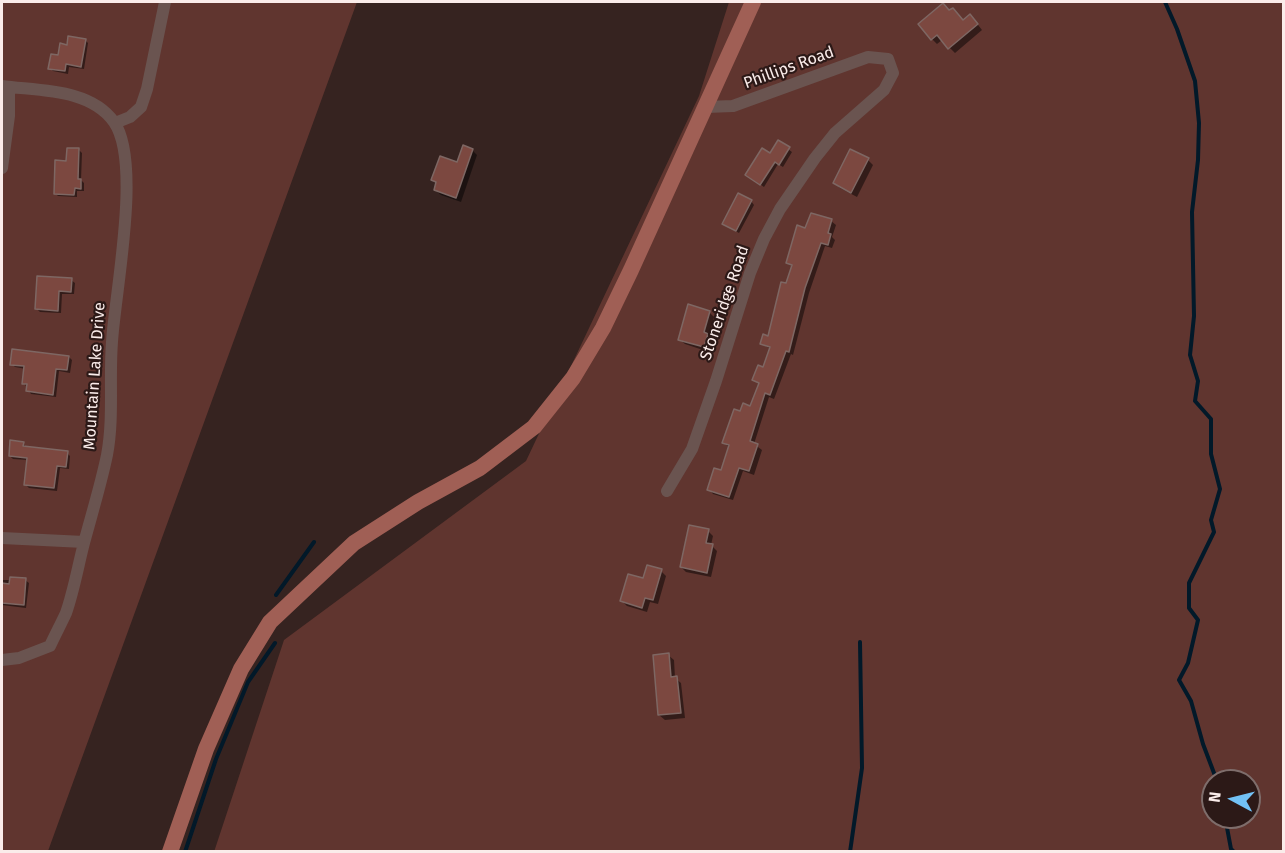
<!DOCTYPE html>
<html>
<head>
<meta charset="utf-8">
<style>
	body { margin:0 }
	#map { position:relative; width:1285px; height:853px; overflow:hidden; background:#362320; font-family:"Fira Sans",sans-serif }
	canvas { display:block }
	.frame { position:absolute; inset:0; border:3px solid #faecea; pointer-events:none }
	.north { position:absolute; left:1201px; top:769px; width:60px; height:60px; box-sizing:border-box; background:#2c1917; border:2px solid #7e6d6b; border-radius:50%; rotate:277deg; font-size:16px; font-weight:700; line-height:24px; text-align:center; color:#faecea }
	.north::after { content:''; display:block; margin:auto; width:21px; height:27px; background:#72c1f5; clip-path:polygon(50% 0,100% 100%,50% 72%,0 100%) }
</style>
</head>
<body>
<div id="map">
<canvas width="1285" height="853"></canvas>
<div class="frame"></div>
<div class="north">N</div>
</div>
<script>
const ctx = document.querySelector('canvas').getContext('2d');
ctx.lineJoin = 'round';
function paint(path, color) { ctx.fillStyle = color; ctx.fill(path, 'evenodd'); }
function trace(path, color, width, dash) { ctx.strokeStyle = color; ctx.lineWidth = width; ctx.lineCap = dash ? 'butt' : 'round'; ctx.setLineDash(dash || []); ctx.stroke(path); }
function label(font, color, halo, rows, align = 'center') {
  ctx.font = font + ' "Fira Sans",sans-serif'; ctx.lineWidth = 4.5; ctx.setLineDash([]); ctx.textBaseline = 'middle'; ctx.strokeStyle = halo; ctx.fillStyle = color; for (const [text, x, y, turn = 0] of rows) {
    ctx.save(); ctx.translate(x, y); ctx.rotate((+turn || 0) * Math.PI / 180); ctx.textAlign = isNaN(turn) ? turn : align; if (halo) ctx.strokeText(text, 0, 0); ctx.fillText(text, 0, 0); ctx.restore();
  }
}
paint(new Path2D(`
	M2,2H357L48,851L2,852Z
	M729,2H1283V851L214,852L284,640L526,461L699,96ZM1213,781H1249V817H1213Z`), '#60352f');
paint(new Path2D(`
	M2,9L3,11L2,30Z
	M950,12L963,21H975L982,30L955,53L942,40L937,44L932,39Z
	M85,40L88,43L84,69L69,67L68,74L53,71L50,68L68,46Z
	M778,142L792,152L783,167L778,164L764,187L747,175L770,155Z
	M79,150L82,153L81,180L84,183V191H77V197L58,196L55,193L68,163Z
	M472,150L477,155L461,202L441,195L435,190L437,184L433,180L458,164Z
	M868,160L873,165L857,197L840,188L835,183Z
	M751,201L754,205L739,233L724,224Z
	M831,221L836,225L832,237L835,240L832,248L825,246L809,293L793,355L791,354L774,399L769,397L754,444L762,450L754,475L743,471L733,500L713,494L709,489L722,472L730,448L724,443L741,413L751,408L760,385L754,380L764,368L771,349L762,344L770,337L793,267L788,262L806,230Z
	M71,280L75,283L74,294H62L61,313L40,312L37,309Z
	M709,312L714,317L709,337L712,340L709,352L685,344L679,339Z
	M69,357L72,360L70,373L59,371L56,397L31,394L24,383L26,369L15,367L12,364Z
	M23,443L26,448L67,453L70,456L69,469L60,468L57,491L29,488L26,485L28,460L13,459L10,456Z
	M708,531L713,536L711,545L717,551L711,577L686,572L681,567Z
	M661,571L666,576L658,604L650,602L647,612L627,606L622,601L644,580Z
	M2,580H25L29,583L26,608L2,605Z
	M668,655L674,660L675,678L681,683L685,718L665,720L659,715Z`), '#0007');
trace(new Path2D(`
	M1165,2L1177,29L1195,81L1199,123L1198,160L1192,212L1194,316L1190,355L1198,381L1195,401L1211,419V454L1220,489L1211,520L1214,532L1189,583V608L1198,620L1188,663L1179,680L1191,701L1203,744L1217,781
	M276,595L314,542
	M1225,817L1231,849L1234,852
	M185,852L216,759L248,682L275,643
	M850,852L862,768L860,642`), '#021929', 4);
const building = new Path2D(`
	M943,3L949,10L953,8L963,20L970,14L978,24L948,49L937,35L931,40L918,24Z
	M68,36L86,39L81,67L66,64L65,71L48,69L51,54L58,55L60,43L67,45Z
	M778,140L790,147L779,165L775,162L760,185L745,175L762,148L770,153Z
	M463,145L473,149L456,198L434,190L436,182L431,180L440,156L457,162Z
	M67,148H79L78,179H81V189L75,188L74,195L54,194L55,160L66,161Z
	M850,149L869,158L851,193L833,183Z
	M738,193L752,200L736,231L722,224Z
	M811,213L832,219L828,233L831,234L828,245L821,243L805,288L789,352L786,351L770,395L765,393L750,441L758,444L749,471L739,468L729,497L707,490L714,468L721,470L729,445L722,443L734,409L740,411L743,403L750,406L759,383L752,380L758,365L763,367L770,347L760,344L763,334L768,336L781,282L786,283L792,265L786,263L797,225L805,228Z
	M37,276L72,278L71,292L59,291L58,311L35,309Z
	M688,304L710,311L704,332L708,334L704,347L678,340Z
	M12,349L69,356L67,370L56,369L53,395L26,391L27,384H22L24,366L10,365Z
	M10,440L24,442L23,446L68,451L66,467L57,466L54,488L24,485L27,458L9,456Z
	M689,525L709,529L706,543L713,544L707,573L680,567Z
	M647,565L662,569L653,600L645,598L642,608L620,601L628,574L643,578Z
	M10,577L26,578L24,605L2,603V583L9,584Z
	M669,653L671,677L677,676L681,713L658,715L653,655Z`);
paint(building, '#7c4840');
trace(building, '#7e6763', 1.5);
trace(new Path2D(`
	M2,86C38,91 90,88 114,122C142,162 115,292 112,342C109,379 114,418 107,455C101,484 92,513 84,543C78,566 74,590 66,613C61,624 55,635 50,646L19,658L2,660
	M115,123L130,117L141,107L147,89L165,2
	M2,168L9,116V87
	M667,491L692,449L716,381L750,273L764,239L780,209L815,158L835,133L884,90L893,73L888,59L868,57L733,106L706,107
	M2,538L84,542`), '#6a5450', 12);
trace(new Path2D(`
	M170,852L206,749L241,669L270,622L354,543L418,502L480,468L534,427L573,378L603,328L631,270L753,2`), '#a05f55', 16);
label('16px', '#faecea', '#2c1917', [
	["Phillips Road",789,68,-20],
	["Stoneridge Road",725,303,-71],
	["Mountain Lake Drive",95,376,-86]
]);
</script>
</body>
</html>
